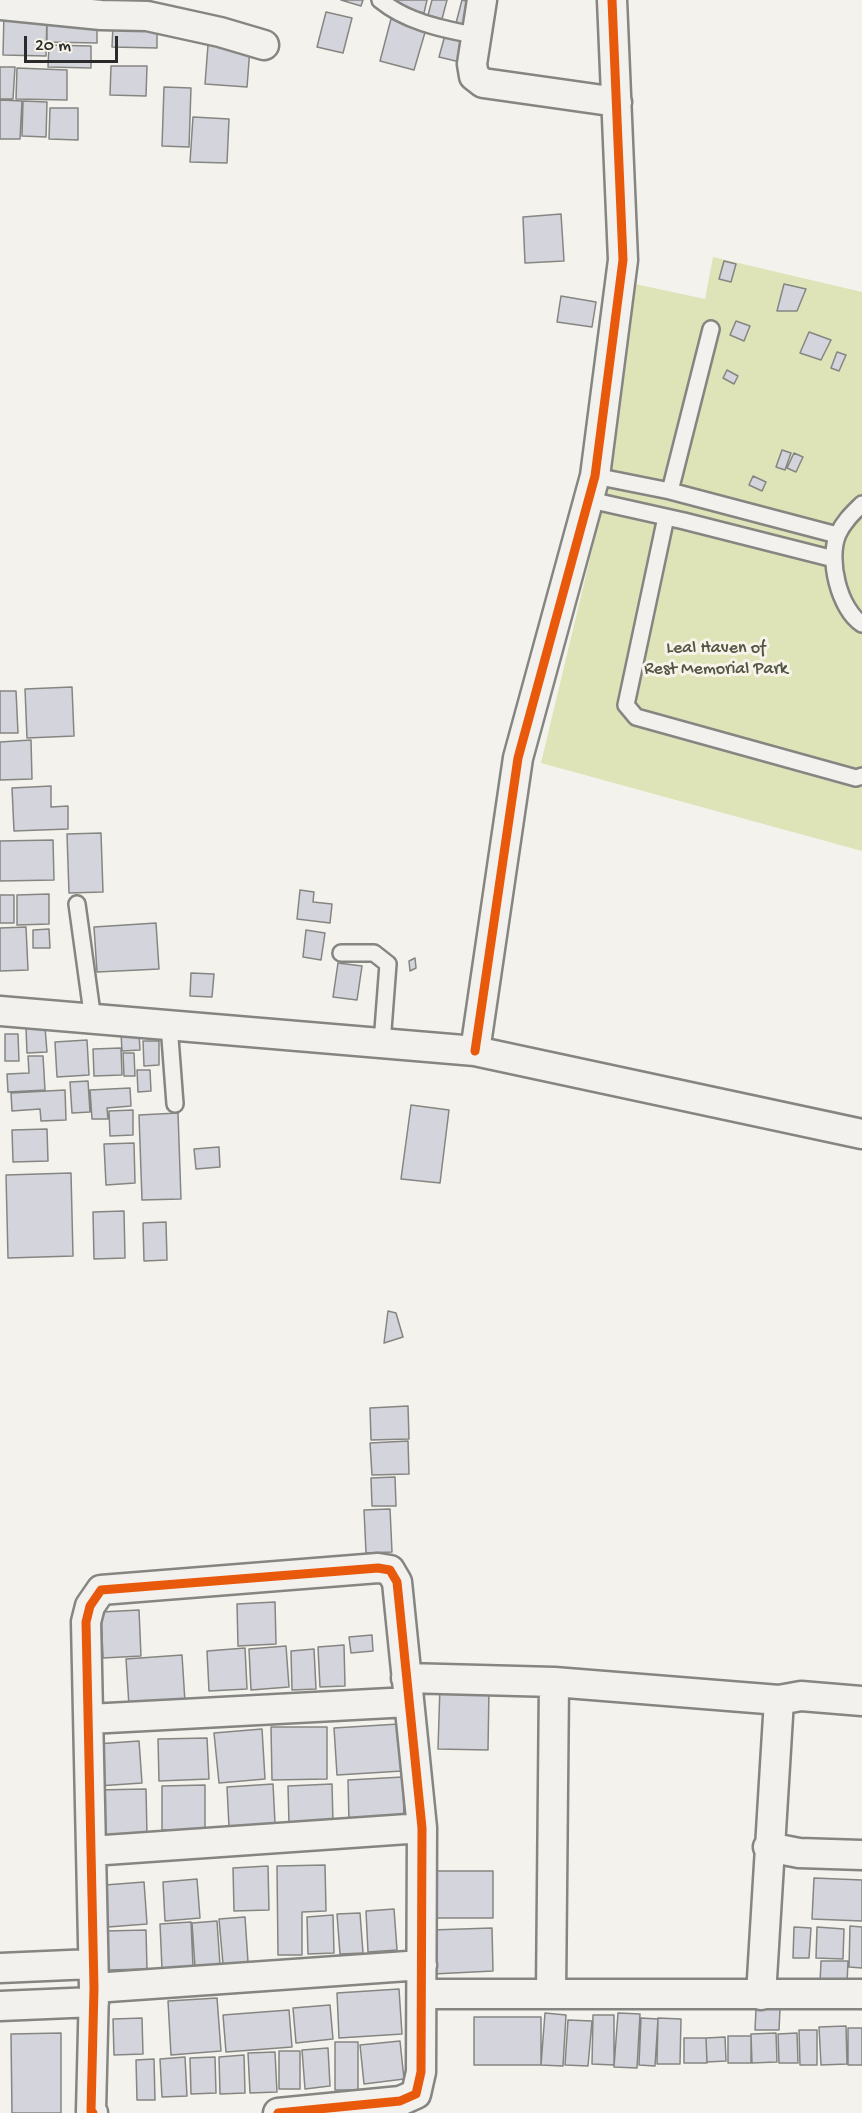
<!DOCTYPE html>
<html>
<head>
<meta charset="utf-8">
<style>
	body { margin:0 }
	#map { position:relative; width:862px; height:2113px; overflow:hidden; background:#f4f2ec; font-family:"Gochi Hand",sans-serif }
	canvas { display:block }
	.scale { position:absolute; left:24px; top:36px; width:94px; height:27px; box-sizing:border-box; border:3px solid #2b2b2b; border-top:0; padding-left:8px; font-size:18px; line-height:21px; white-space:nowrap; color:#2b2b2b; -webkit-text-stroke:4px #f7f3e8; paint-order:stroke }
</style>
</head>
<body>
<div id="map">
<canvas width="862" height="2113"></canvas>
<div class="scale">20 m</div>
</div>
<script>
const ctx = document.querySelector('canvas').getContext('2d');
ctx.lineJoin = 'round';
function paint(path, color) { ctx.fillStyle = color; ctx.fill(path, 'evenodd'); }
function trace(path, color, width, dash) { ctx.strokeStyle = color; ctx.lineWidth = width; ctx.lineCap = dash ? 'butt' : 'round'; ctx.setLineDash(dash || []); ctx.stroke(path); }
function label(font, color, halo, rows, align = 'center') {
  ctx.font = font + ' "Gochi Hand",sans-serif'; ctx.lineWidth = 6; ctx.setLineDash([]); ctx.textBaseline = 'middle'; ctx.strokeStyle = halo; ctx.fillStyle = color; for (const [text, x, y, turn = 0] of rows) {
    ctx.save(); ctx.translate(x, y); ctx.rotate((+turn || 0) * Math.PI / 180); ctx.textAlign = isNaN(turn) ? turn : align; if (halo) ctx.strokeText(text, 0, 0); ctx.fillText(text, 0, 0); ctx.restore();
  }
}
paint(new Path2D(`
	M713,257L862,292V851L541,763L609,479L635,284L705,299Z`), '#dee4b8');
const building = new Path2D(`
	M341,0H363L361,6Z
	M397,0H427L424,13L395,6Z
	M432,0H447L442,19L428,15Z
	M462,0L480,5L472,32L455,27Z
	M4,12L47,13L46,56L3,55Z
	M326,12L352,18L343,53L317,47Z
	M391,19L426,29L414,70L380,61Z
	M47,20L97,21V43L47,42Z
	M113,25L157,26V48L112,47Z
	M445,35L469,42L464,63L439,57Z
	M49,45L91,46V68L48,67Z
	M208,45L250,48L247,87L205,84Z
	M111,66H147L146,96L110,95Z
	M0,67H15L13,99H0Z
	M17,68L67,70V100L16,99Z
	M164,87L191,88L189,147L162,146Z
	M0,100L22,101L20,139H0Z
	M23,101L47,102L46,137L22,136Z
	M50,108H78V140L49,139Z
	M193,117L229,119L227,163L190,162Z
	M561,214L564,261L525,263L523,217Z
	M724,261L736,264L731,282L719,279Z
	M784,284L806,289L797,311H777Z
	M561,296L596,302L592,327L557,322Z
	M736,321L750,326L744,341L730,335Z
	M809,332L831,340L821,360L800,353Z
	M837,352L846,355L839,371L831,368Z
	M727,370L738,376L734,384L723,378Z
	M782,450L791,453L785,470L776,467Z
	M794,453L803,457L796,472L787,468Z
	M753,476L766,482L762,491L749,485Z
	M72,687L74,736L27,738L25,689Z
	M0,691H16L18,733H0Z
	M31,740L32,779L0,780V742Z
	M51,786V807L68,806V829L14,831L12,788Z
	M101,833L103,892L69,893L67,834Z
	M53,840L54,880L0,881V841Z
	M300,890L314,892L313,902L332,904L330,923L297,919Z
	M49,894V924L17,925V895Z
	M0,895H14V923H0Z
	M156,923L159,969L97,972L94,927Z
	M26,927L28,970L0,971V928Z
	M49,929L50,948H33V930Z
	M306,930L325,933L321,960L303,957Z
	M415,958L416,968L410,971L409,961Z
	M338,963L362,966L357,1000L333,997Z
	M191,973L214,974L212,997L190,996Z
	M45,1027L47,1052L27,1053L26,1028Z
	M121,1033H139L140,1050L122,1051Z
	M5,1034H18L19,1061H5Z
	M87,1040L89,1075L57,1077L55,1042Z
	M143,1041H159V1065L144,1066Z
	M121,1048L122,1075L94,1076L93,1049Z
	M123,1053H134L135,1076H124Z
	M28,1056H43L45,1090L8,1092L7,1074L29,1073Z
	M137,1070H150L151,1091L138,1092Z
	M88,1081L90,1112L72,1113L70,1082Z
	M130,1088L131,1106L107,1108L108,1119H92L90,1090Z
	M65,1090L66,1120L41,1121L40,1109L12,1111L11,1093Z
	M411,1105L449,1110L440,1183L401,1179Z
	M133,1110V1135L110,1136L109,1111Z
	M178,1113L181,1199L142,1200L139,1115Z
	M47,1129L48,1161L13,1162L12,1130Z
	M134,1143L135,1183L106,1185L104,1144Z
	M219,1147L220,1167L196,1169L194,1149Z
	M71,1173L73,1256L8,1258L6,1175Z
	M124,1211L125,1258L94,1259L93,1212Z
	M166,1222L167,1260L144,1261L143,1223Z
	M388,1311L396,1313L403,1337L384,1343Z
	M408,1406L409,1439L371,1440L370,1408Z
	M408,1441L409,1474L372,1475L370,1443Z
	M395,1477L396,1506H372L371,1478Z
	M390,1509L392,1552L366,1553L364,1510Z
	M275,1602L276,1644L238,1646L237,1604Z
	M139,1610L141,1656L103,1658L101,1612Z
	M372,1635L373,1651L351,1653L349,1637Z
	M344,1645L345,1686L320,1687L318,1647Z
	M286,1646L289,1687L251,1690L249,1649Z
	M245,1648L247,1689L209,1691L207,1651Z
	M314,1649L316,1689L292,1690L291,1651Z
	M182,1655L185,1702L129,1706L126,1659Z
	M440,1686L489,1687L488,1750L438,1749Z
	M399,1724L402,1771L337,1775L334,1728Z
	M271,1727H327V1779L272,1780Z
	M262,1729L265,1779L219,1783L214,1733Z
	M207,1738L209,1779L159,1781L158,1739Z
	M139,1741L142,1783L98,1786L96,1744Z
	M403,1777L404,1820L349,1823L348,1780Z
	M273,1784L275,1823L229,1827L227,1787Z
	M332,1784L333,1823L289,1824L288,1786Z
	M205,1785V1830H162V1786Z
	M146,1789L147,1836L97,1837L96,1790Z
	M325,1865L326,1911L302,1912V1955H278L277,1866Z
	M268,1866L269,1910L234,1911L233,1868Z
	M434,1871H493V1918H434Z
	M814,1878L862,1880V1921L812,1919Z
	M197,1879L200,1918L165,1921L163,1882Z
	M144,1882L147,1924L108,1927L105,1885Z
	M394,1909L397,1950L368,1952L366,1911Z
	M360,1913L363,1953L340,1954L337,1914Z
	M333,1915L334,1953L308,1954L307,1917Z
	M245,1917L248,1962L223,1964L219,1919Z
	M217,1921L220,1965L195,1967L192,1923Z
	M191,1922L193,1967L162,1969L160,1924Z
	M850,1926L862,1927V1968L849,1967Z
	M794,1927L811,1928L809,1958H793Z
	M817,1927L844,1929L843,1959L816,1958Z
	M492,1928L493,1971L433,1974L431,1930Z
	M146,1930L147,1969L107,1970L106,1931Z
	M821,1961H848L847,1984L820,1983Z
	M399,1989L402,2034L339,2038L337,1993Z
	M217,1998L221,2051L171,2055L168,2001Z
	M330,2005L333,2039L296,2043L293,2008Z
	M756,2009H780L779,2030H755Z
	M289,2010L292,2047L226,2052L223,2015Z
	M545,2013L566,2015L563,2066L541,2065Z
	M618,2013L640,2014L637,2068L614,2067Z
	M593,2015H614V2065L592,2064Z
	M474,2017H541V2065H474Z
	M142,2018L143,2054L114,2055L113,2019Z
	M641,2018L658,2019L655,2066L639,2065Z
	M658,2018L681,2019L680,2064H657Z
	M568,2020L592,2021L588,2066L565,2065Z
	M846,2026L847,2064L821,2065L819,2027Z
	M848,2028H862V2065H848Z
	M799,2030H817V2065H800Z
	M61,2033V2113H12L11,2034Z
	M776,2033L777,2062L752,2063L751,2034Z
	M797,2033L798,2063H779L778,2034Z
	M728,2036H751V2063H728Z
	M725,2037L726,2061L707,2062L706,2038Z
	M684,2038H706L707,2063H684Z
	M400,2041L404,2079L364,2084L360,2045Z
	M335,2042H358V2090H335Z
	M328,2048L330,2086L305,2089L302,2050Z
	M279,2051H300V2089H279Z
	M275,2052L277,2092L250,2093L248,2053Z
	M244,2055L245,2093L220,2094L219,2057Z
	M185,2057L187,2096L162,2097L160,2059Z
	M215,2057L216,2093L191,2094L190,2058Z
	M154,2059L155,2100H137L136,2060Z`);
paint(building, '#d4d5dc');
trace(building, '#858582', 1.5);
const service = new Path2D(`
	M380,0C408,23 444,29 478,36
	M595,476L670,491L837,535
	M670,491L711,329
	M590,500L684,521L834,559
	M862,504C853,513 844,521 838,534C827,559 839,609 862,624
	M666,517L626,705L636,717L856,778L862,776
	M77,904L93,1020
	M341,953H374L388,964L382,1043
	M169,1025L175,1104`);
const minor = new Path2D(`
	M482,0L472,64L474,76L483,83L617,102
	M0,5L101,15L147,16L220,32L264,45
	M0,1011L475,1051L862,1134
	M475,1051L518,758L595,476L623,260L612,0
	M406,1678L554,1682L779,1700L801,1696L862,1701
	M89,1719L409,1702
	M768,1847L799,1853L862,1855
	M91,1851L422,1828
	M0,1968L92,1964
	M94,1988L422,1965
	M422,1994H862
	M551,1994L554,1682
	M761,1995L779,1700
	M0,2006L94,2002
	M93,2113L91,2111L94,1988L86,1622L90,1606L101,1590L378,1568L390,1570L397,1582L422,1828L421,2072L416,2094L400,2101L278,2113`);
trace(service, '#858582', 20);
trace(minor, '#858582', 33);
trace(service, '#f2f1ed', 15);
trace(minor, '#f2f1ed', 28);
trace(new Path2D(`
	M475,1051L518,758L595,476L623,260L612,0
	M93,2113L91,2111L94,1988L86,1622L90,1606L101,1590L378,1568L390,1570L397,1582L422,1828L421,2072L416,2094L400,2101L278,2113`), '#e8590c', 9);
label('18px', '#535644', '#f7f3e8', [
	["Leal Haven of",716,649],
	["Rest Memorial Park",716,670]
]);
</script>
</body>
</html>
